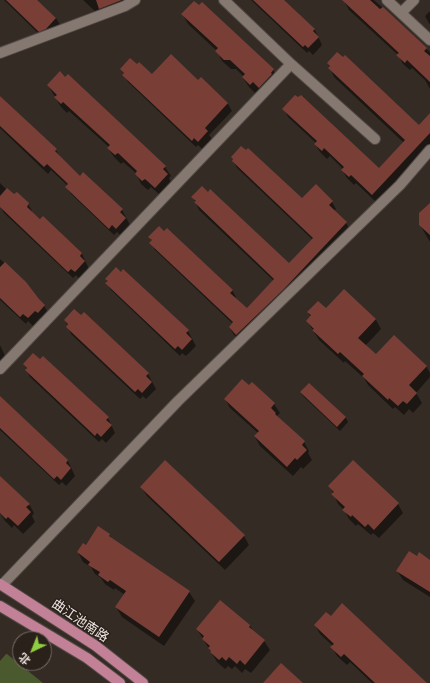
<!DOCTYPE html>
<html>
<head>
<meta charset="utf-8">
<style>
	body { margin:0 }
	#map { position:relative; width:430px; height:683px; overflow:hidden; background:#352b25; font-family:Manrope,"Noto Sans SC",sans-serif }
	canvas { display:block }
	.north { position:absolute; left:12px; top:631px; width:40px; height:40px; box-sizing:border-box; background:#2b211b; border:1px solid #786f6a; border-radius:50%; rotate:223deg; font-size:11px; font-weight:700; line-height:16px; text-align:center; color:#ebe4e0 }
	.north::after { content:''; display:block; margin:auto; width:14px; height:18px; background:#8fcd42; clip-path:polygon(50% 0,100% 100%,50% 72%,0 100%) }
</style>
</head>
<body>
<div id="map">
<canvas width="430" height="683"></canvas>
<div class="north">北</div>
</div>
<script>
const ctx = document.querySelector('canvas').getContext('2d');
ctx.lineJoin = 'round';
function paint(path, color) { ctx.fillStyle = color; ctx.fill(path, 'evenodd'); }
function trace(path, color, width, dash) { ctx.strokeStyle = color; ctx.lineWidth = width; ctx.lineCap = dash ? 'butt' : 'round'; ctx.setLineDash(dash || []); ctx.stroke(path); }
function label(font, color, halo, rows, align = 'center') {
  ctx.font = font + ' Manrope,"Noto Sans SC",sans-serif'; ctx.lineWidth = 3; ctx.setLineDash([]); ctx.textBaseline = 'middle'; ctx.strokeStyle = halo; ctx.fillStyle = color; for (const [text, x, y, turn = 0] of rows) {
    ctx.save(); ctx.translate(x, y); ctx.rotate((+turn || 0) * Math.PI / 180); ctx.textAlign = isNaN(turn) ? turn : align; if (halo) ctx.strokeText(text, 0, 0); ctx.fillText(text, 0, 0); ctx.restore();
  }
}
paint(new Path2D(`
	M6,654H7L43,683H0V661Z`), '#4b592f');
paint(new Path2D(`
	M4,0H36L56,18L60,25L43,38Z
	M83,0H138L139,3L127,9L99,15Z
	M251,0H283L315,30L322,45L313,55L309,51L307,53Z
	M346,0H374L430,52V89L425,80L412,68L410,70L403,64L398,55L349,10L344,1Z
	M430,11V25L425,16Z
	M183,15L273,70L278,79L256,94L249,87L243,78L244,77L236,69H231L222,61L217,51L188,24Z
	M328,64L419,126L430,115V147L377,203L356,183L354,185L347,178L342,170L343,169L330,156L327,159L320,152L315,144L316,143L288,117L284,109L379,169L404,143L334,77Z
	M121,69L152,76L198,81L201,78L228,104L232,111L209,135L212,139L202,149L198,145L196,147L128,82Z
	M68,75L165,167L171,176L169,178L172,184L161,196L151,187L148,190L141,184L136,173L123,162L121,164L114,157L108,148L109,147L69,111L67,113L61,107L48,85L65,78Z
	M0,96L56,150L60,157L80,177L83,174L122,210L130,225L120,235L117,232L114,235L71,194L66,187L68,186L51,170L48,174L0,128Z
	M233,161L302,200L316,185L332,202L336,209L334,211L346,223L350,230L241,341L234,335L230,328L233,324L155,250L151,243L152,241L150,237L232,290L236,297L235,298L247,309L274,281L199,210L193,197L289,264L313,240L237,168Z
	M0,183L6,189L28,204L32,211V212L82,254L89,269L79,279L76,275L73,278L4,213L0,206Z
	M430,207V242L420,225Z
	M0,259L25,282L44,306L49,314L43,320L40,318L33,326L28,321L26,324L0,300Z
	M107,279L188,331L196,346L186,356L182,353L180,356L111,290L107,283L108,282Z
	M344,290L376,320L381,329L365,346L376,356L426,366L430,373V377L416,393L422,403L413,413L409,409L404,415L395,407L393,409L368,385L364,378L345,361L344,363L319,340L307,321L311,317L308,312L326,310Z
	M84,314L148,374L156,389L146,399L143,396L140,399L71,334L65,320L81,317Z
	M0,345L6,358L0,364Z
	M24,364L108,418L115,433L106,443L102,439L99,442L30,377Z
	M252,383L274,404L280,413L277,416L304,442L309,451L308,453L312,460L303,469L301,467L293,476L260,446L255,437L258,433L230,408L225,399L249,387Z
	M309,384L346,418L348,422L340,431L304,397L301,393Z
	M3,400L68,461L75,476L66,486L62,482L59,485L0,430V403Z
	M0,477L29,504L34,513L32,516L35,522L23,534L14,525L12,528L5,521L0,513Z
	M330,486L398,504L403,513L379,538L373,533L371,535L358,524L356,526L349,519L344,510L338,504Z
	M141,487L244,536L249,545L225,570L147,496Z
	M109,535L112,539L189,592L195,601L164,646L122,617L116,607L125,595L115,588L114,590L105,584L101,578L95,574L91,567L83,562L78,552L86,546Z
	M417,557L430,561V597L403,580L397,571Z
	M315,625L423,683H372L350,662L347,665L337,656L332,647L333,646L320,634Z
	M250,626L253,631L264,641L270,650L251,673L245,669L242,673L235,666L232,669L228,666L225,669L217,662L197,629Z`), '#0007');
paint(new Path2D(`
	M6,0H37L56,18L46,29L39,32Z
	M96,0H122L99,9Z
	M253,0H284L315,29L313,31L319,37L308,48L305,45L303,47Z
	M342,0H370L380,9L383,7L427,48L424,51L430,56V82L407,60L405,63L396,55L399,53Z
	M194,1L199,5L202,2L274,69L271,73L272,74L259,88L253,82L250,85L242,77L245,74L230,60H224L215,51L218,48L181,14Z
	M337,52L343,57L345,55L419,125L430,113V133L372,195L351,175L349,177L341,170L344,167L324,148L322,151L314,144L317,141L282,109L295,95L298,97L301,95L379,168L405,140L328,68L330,66L327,63Z
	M171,54L198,80L201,77L228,103L205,128L208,131L198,142L194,138L192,141L122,75L124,73L120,69L130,58L137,64L139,62L152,74Z
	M60,71L65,77L68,74L166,166L163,169L168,174L155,188L145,179L142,181L135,174L137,171L118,153L115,155L107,148L110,145L63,102L61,104L54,97L57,95L47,85Z
	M0,96L57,149L55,151L80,176L83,172L123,209L120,212L126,218L116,229L112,225L109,229L65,187L68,184L64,180L47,164L44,167L0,126Z
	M241,146L246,150L248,148L302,198L316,184L333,201L329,205L347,222L284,289L236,335L229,327L233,322L149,243L152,240L148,237L159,226L164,231L167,228L233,290L230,293L247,308L274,279L194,202L196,201L191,197L202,186L208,192L210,189L289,263L313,238L232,161L233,159L231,157Z
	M7,188L14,194L17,192L29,203L27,207L40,219L43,216L82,253L80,256L85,261L75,272L71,269L68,272L0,207V196Z
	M430,203V235L419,225V213Z
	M5,262L26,282L39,299L45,305L38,313L35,311L28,318L23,314L20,317L0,298V267Z
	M116,267L121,272L123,269L189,330L186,333L192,339L182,350L178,346L175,349L105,283L108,281L105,279Z
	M344,289L376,319L358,338L376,354L394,335L427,366L409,385L417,393L407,404L403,401L398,406L389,398L388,400L362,376L364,374L340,352L338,354L312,330L314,329L306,321L311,315L307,312L318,301L326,308Z
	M74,309L81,315L84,312L149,373L146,376L152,382L142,393L138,389L135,392L66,327L68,324L64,320Z
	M33,353L40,359L43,356L109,417L106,420L112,425L101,437L97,433L95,436L25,370L27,368L23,364Z
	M242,379L249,385L252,382L275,403L271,408L276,413L275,414L305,441L302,445L307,450L297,460L295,458L287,467L254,436L259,431L224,399Z
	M309,383L346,417L337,427L300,392Z
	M0,396L68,460L66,463L71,468L61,480L57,476L54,479L0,428Z
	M165,460L245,535L219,562L140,487Z
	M353,460L399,503L374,530L368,524L365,527L352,515L351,517L342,510L345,507L331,494L334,492L328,486Z
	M0,476L30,504L26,507L31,512L18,526L8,517L6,519L0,513Z
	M98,526L110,534L109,536L190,591L159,637L115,607L126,591L110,580L108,582L98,575L100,572L88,565L90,562L77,552L83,543L86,545Z
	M409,551L417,556L419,552L430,560V592L396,571Z
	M220,600L250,625L249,627L265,640L245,665L240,660L237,664L229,657L226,661L222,657L219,660L210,652L211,651L208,648L210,646L202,639L204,636L196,629Z
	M342,603L427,683H375L344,654L341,657L330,647L334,644L314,625L326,612L331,616Z
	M281,663L303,683H263Z`), '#793f36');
const minor = new Path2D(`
	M224,0L291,64L375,139
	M387,0L430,40
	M401,13L414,0
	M0,53L125,6L135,0
	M0,369L291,64
	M2,585L178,401L400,185L430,150`);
const major = new Path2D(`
	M0,584L96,646L143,683
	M0,606L87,658L120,683`);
trace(minor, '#524945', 12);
trace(major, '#524945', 12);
trace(minor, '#857871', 10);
trace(major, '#c28197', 10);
label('13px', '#ebe4e0', '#2b211b', [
	["曲江池南路",80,621,34]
]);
</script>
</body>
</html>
